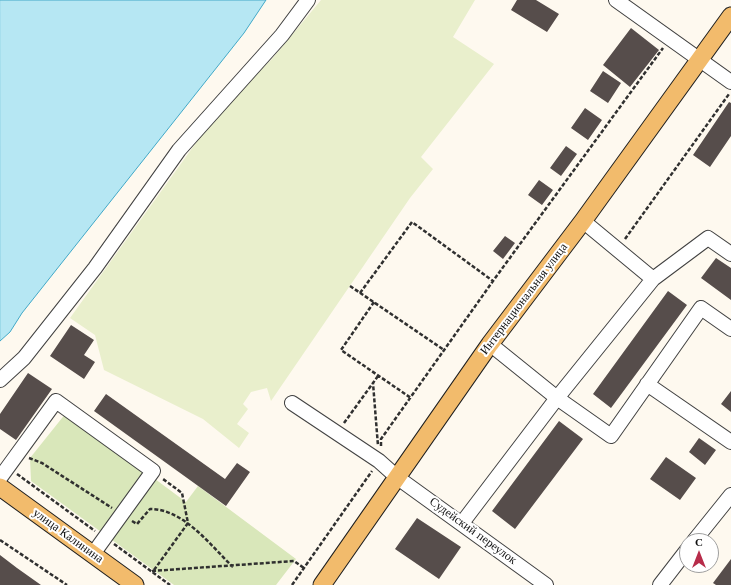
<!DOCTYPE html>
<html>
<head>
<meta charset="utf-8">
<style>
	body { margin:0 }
	#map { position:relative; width:731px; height:585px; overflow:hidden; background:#fef9ef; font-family:"Libre Baskerville",serif }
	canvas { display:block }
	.north { position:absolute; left:679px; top:533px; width:40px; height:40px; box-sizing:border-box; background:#fff; border:1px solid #9f9f9f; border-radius:50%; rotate:0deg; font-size:11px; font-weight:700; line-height:16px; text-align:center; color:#0e0e0e }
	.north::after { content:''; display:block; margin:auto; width:14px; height:18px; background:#b72c4a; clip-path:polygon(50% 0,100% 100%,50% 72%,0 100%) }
</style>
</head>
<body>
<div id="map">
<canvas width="731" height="585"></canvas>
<div class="north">С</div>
</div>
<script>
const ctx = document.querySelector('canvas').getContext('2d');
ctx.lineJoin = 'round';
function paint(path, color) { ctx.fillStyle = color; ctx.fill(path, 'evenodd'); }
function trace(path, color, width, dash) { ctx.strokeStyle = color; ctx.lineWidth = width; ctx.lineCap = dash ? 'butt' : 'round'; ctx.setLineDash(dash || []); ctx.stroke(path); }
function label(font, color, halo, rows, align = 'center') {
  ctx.font = font + ' "Libre Baskerville",serif'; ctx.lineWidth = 4; ctx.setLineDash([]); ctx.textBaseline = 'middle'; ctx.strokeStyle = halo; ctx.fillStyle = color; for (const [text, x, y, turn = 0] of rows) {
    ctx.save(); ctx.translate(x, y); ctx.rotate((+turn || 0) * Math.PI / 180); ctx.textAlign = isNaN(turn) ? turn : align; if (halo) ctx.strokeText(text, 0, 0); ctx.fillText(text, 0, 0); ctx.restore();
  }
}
paint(new Path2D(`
	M66,413L186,502L198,486L296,559L276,585H174L31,481L30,458Z`), '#d9e7ba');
paint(new Path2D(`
	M321,0H475L453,37L494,64L421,157L433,169L410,198L271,401L267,388L251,392L243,404L248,409L237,424L249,433L239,448L203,419L104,370L95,335L70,318L226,101L271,60Z`), '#e9efcc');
const water = new Path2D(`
	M0,0H266L244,33L22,313L10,332L0,341Z`);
paint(water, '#b6e7f3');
trace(water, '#41a8c7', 1);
paint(new Path2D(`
	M517,0H536L559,14L547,32L511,10Z
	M631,28L659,50L630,87L603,65Z
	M603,71L621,83L608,103L590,91Z
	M729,102L731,103V136L710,167L693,155Z
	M585,108L602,120L588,140L571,128Z
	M566,146L577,154L561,176L550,168Z
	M539,180L553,190L542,205L528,195Z
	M505,236L515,243L503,259L493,251Z
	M716,258L731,268V300L701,278Z
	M668,291L687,305L611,408L593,394Z
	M71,325L94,340L84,355L95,362L84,379L50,356Z
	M28,373L52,389L16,440L0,429V414Z
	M731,391V412L721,404Z
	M106,394L225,479L237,463L250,472L226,506L94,411Z
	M559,421L583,439L515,529L492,511Z
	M699,438L716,450L705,465L689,452Z
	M666,457L696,478L680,500L650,479Z
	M417,518L461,547L439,579L395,549Z
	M0,555L17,568L41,585H0Z
	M731,559V585H716L713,583Z`), '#564d4b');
const minor = new Path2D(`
	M616,0L731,82
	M583,221L653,279L708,238L731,254
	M490,344L557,398L653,279
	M0,380L24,358L95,268L179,150L282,35L308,0
	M647,384L731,442
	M292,403L379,461L398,478L546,585
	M0,478L56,401L153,471L93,554
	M462,523L557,398L611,436L701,308L731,329
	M694,541L731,495
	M660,585L687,550`);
const major = new Path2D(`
	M0,487L135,585
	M322,585L490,344L583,221L731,16`);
trace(minor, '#414141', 16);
trace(major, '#1f1f1f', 19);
trace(new Path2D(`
	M625,239L729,94
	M350,286L444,350
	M360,293L412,222L493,281
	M374,302L341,350L411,398
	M378,376L373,383L378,446
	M344,423L373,383
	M381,446V439L493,281L663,48
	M29,458L42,463L112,508
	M17,474L95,531
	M132,521L137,524L150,509C184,509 210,545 233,567
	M0,540L67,585
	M114,544L170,585
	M154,570L188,523L182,493L163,479
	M152,571L294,561L304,568
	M292,585L372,471`), '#303030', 2.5, [4, 2]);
trace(minor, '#fff', 14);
trace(major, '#f2bb6c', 17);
label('12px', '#0e0e0e', '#fff', [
	["Интернациональная улица",524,299,-53],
	["Судейский переулок",473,531,36],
	["улица Калинина",68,536,36]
]);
</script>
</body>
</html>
